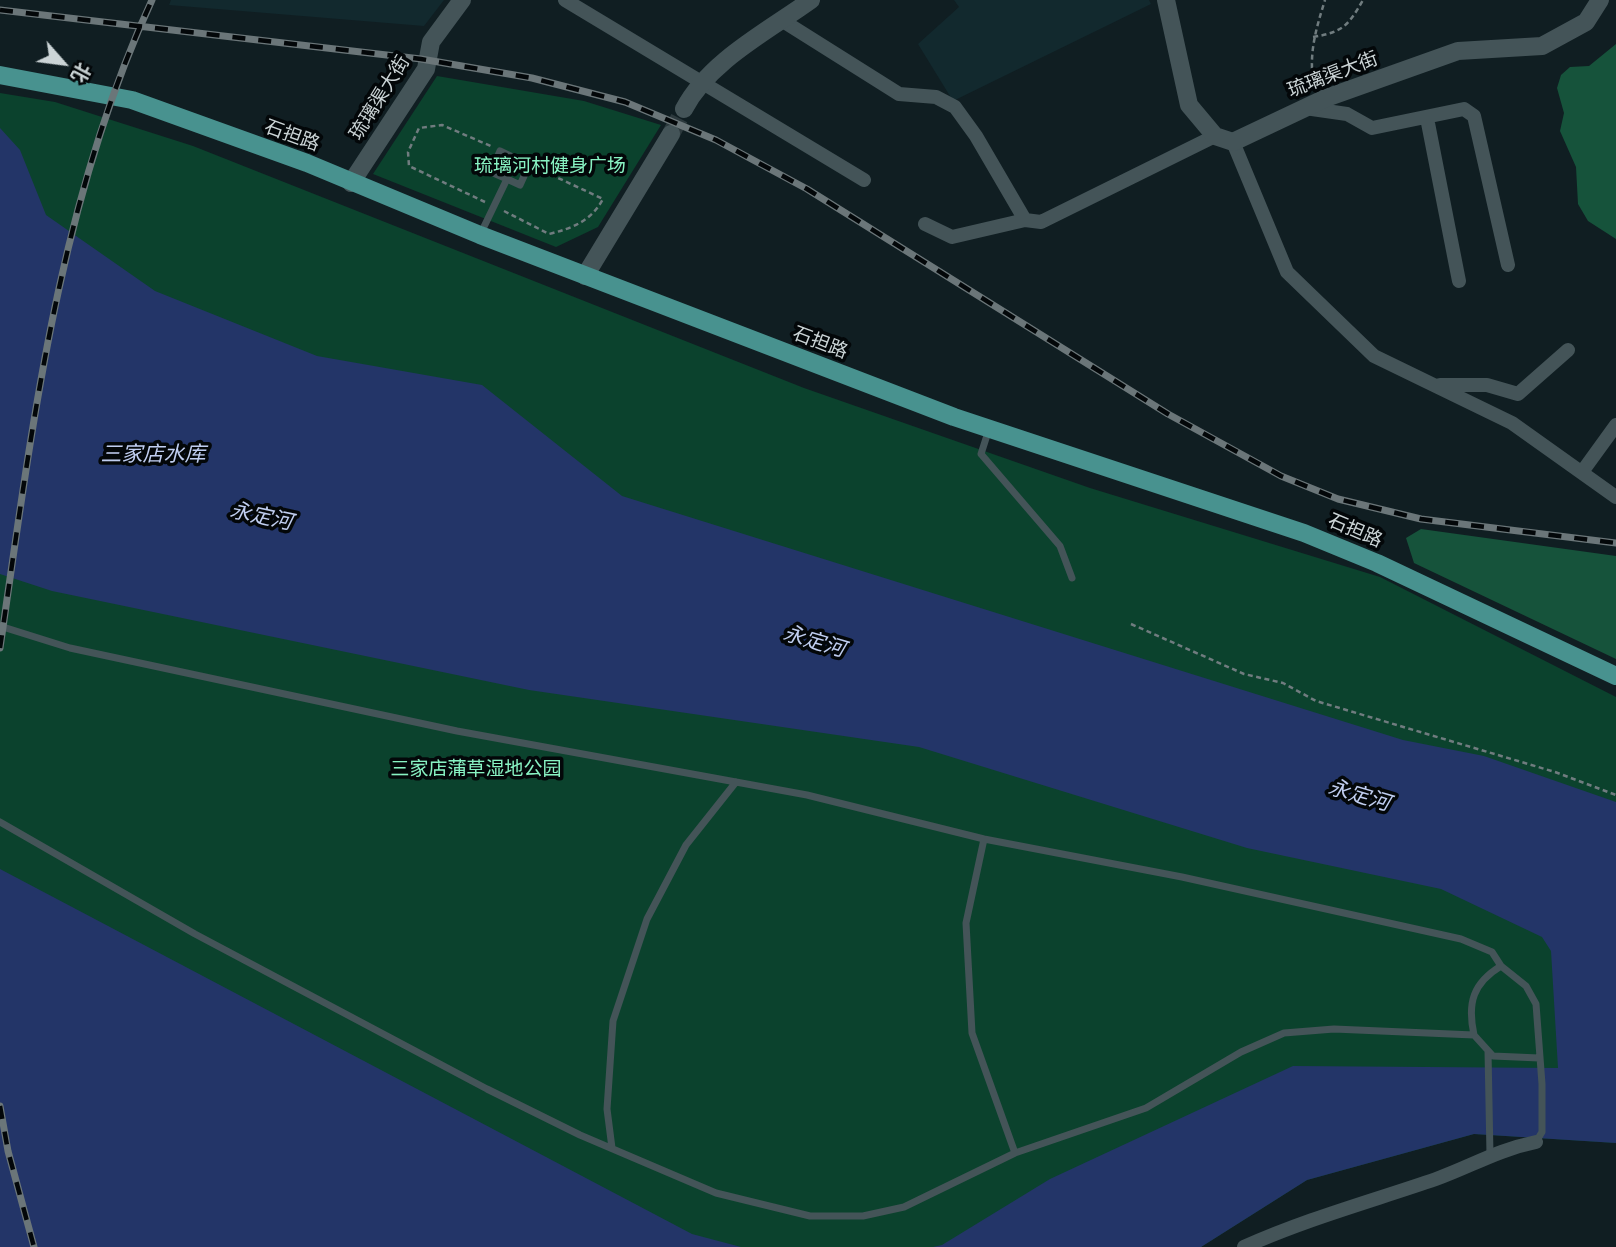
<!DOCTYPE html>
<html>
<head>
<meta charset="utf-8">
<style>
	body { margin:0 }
	#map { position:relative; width:1616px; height:1247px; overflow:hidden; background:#101e22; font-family:"PT Sans Narrow","Noto Sans SC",sans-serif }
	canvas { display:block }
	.north { position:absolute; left:28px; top:28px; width:70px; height:70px; -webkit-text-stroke:5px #030709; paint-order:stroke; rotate:118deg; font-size:19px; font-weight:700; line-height:28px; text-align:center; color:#cbd4d6 }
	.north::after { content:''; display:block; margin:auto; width:24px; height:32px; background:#cbd4d6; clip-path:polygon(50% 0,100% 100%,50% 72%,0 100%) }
</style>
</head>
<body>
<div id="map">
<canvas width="1616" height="1247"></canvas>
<div class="north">北</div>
</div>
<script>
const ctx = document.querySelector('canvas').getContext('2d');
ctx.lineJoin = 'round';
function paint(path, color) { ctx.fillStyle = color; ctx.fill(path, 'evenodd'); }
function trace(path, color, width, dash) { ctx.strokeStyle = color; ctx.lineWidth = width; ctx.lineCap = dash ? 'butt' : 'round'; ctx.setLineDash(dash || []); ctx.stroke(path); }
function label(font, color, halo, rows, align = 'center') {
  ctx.font = font + ' "PT Sans Narrow","Noto Sans SC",sans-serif'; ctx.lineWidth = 7; ctx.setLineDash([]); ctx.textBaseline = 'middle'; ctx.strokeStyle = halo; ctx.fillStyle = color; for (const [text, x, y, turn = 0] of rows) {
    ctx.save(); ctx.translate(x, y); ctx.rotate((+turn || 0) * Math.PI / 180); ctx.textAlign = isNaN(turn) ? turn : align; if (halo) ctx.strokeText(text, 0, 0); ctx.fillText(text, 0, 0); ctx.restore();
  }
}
paint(new Path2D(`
	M171,0H444L424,26L169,5Z
	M954,0H1149L1151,4L953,101L918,44L959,7Z`), '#12292e');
paint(new Path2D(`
	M437,76L584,101L661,125L598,227L556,247L373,174Z
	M0,93L55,102L193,146L804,388L1090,488L1380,577L1616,697V1143L1474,1134L1307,1180L1201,1247H0Z`), '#0b422d');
paint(new Path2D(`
	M1616,44V239L1588,221L1578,204L1576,167L1560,131L1564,113L1557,88L1561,75L1570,67L1589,66Z
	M1421,529L1616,556V659L1414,563L1406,538Z`), '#16533b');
paint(new Path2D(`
	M0,128L20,150L46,215L155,291L317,356L482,385L622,496L1403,740L1484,756L1616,802V1143L1474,1134L1307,1180L1201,1247H933L942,1245L1050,1179L1293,1066L1558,1068L1551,951L1542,937L1441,889L1247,848L919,747L529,690L52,591L0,574Z
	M0,869L692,1234L741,1247H0Z`), '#233568');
trace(new Path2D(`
	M671,134L684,109`), '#2c393d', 18, [18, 9]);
trace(new Path2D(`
	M1313,37C1343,32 1348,26 1363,0
	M1314,85C1308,55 1316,29 1325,0
	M485,202L409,166L408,152L419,128L442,125L493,147
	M504,211L549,234C573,228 591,221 603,199L539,169
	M1131,624L1244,674L1283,683L1316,701L1555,772L1616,795`), '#707c7f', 2.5, [5, 3.5]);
trace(new Path2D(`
	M480,235L507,179L491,172L500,151L529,165L520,185L507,179
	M989,429L981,454L1060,546L1072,578
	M0,626L70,648L457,731L807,795L984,839L1182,877L1461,939L1492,952L1501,966L1526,986L1536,1004L1542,1084V1132L1536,1142
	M0,822L195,934L487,1089L580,1135L716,1193L810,1216H863L904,1207L1015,1153L1146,1108L1241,1052L1284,1033L1334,1029L1474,1035L1493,1056L1539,1058
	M984,839L966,923L972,1033L1015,1153
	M1474,1035C1467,1003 1473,983 1501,966
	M1488,1051L1490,1155
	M612,1148L607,1109L613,1021L647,919L686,845L736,782`), '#445458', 7);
trace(new Path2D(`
	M565,0L864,180
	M783,21L899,94L936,97L955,107L976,136L1025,220L1041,222L1215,136
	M1305,108L1347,114L1372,128L1464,109L1474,116L1508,265
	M1427,118L1459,281
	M1233,142L1287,272L1374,356L1512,423L1616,497
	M925,224L952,237L1025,220
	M1440,385H1487L1518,394L1568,350
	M1582,472L1616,425
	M1244,1247C1306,1219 1372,1201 1436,1179C1472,1166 1497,1150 1536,1142`), '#445458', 14);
trace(new Path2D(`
	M1166,0L1189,105L1215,136L1233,142L1326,98L1458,51L1542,46L1586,22L1600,0
	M684,109C709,61 768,31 811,0
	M351,183L426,69L431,42L462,0
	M585,276L671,134`), '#445458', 18);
trace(new Path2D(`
	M0,75L132,100L307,163L480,235L954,417L1304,533L1377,563L1616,676`), '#48928f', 18);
const rail = new Path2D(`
	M0,10L421,59L532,78L625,102L716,140L807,189L1168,414L1281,476L1338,499L1421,519L1616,543
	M0,648C32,429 58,203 152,0
	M0,1106L8,1151L34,1247`);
trace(rail, '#6b7679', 7);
trace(rail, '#030709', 4.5, [13]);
label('19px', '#cbd4d6', '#030709', [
	["琉璃渠大街",1333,75,-21],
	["琉璃渠大街",380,98,-58],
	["石担路",292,136,20],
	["石担路",820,343,21],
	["石担路",1355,531,23]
]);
label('19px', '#88f3c3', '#030709', [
	["琉璃河村健身广场",550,167],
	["三家店蒲草湿地公园",476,770]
]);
label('italic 21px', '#c0cef0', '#030709', [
	["三家店水库",153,455],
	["永定河",261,517,12],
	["永定河",814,642,16],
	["永定河",1359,796,16]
]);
</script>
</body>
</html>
